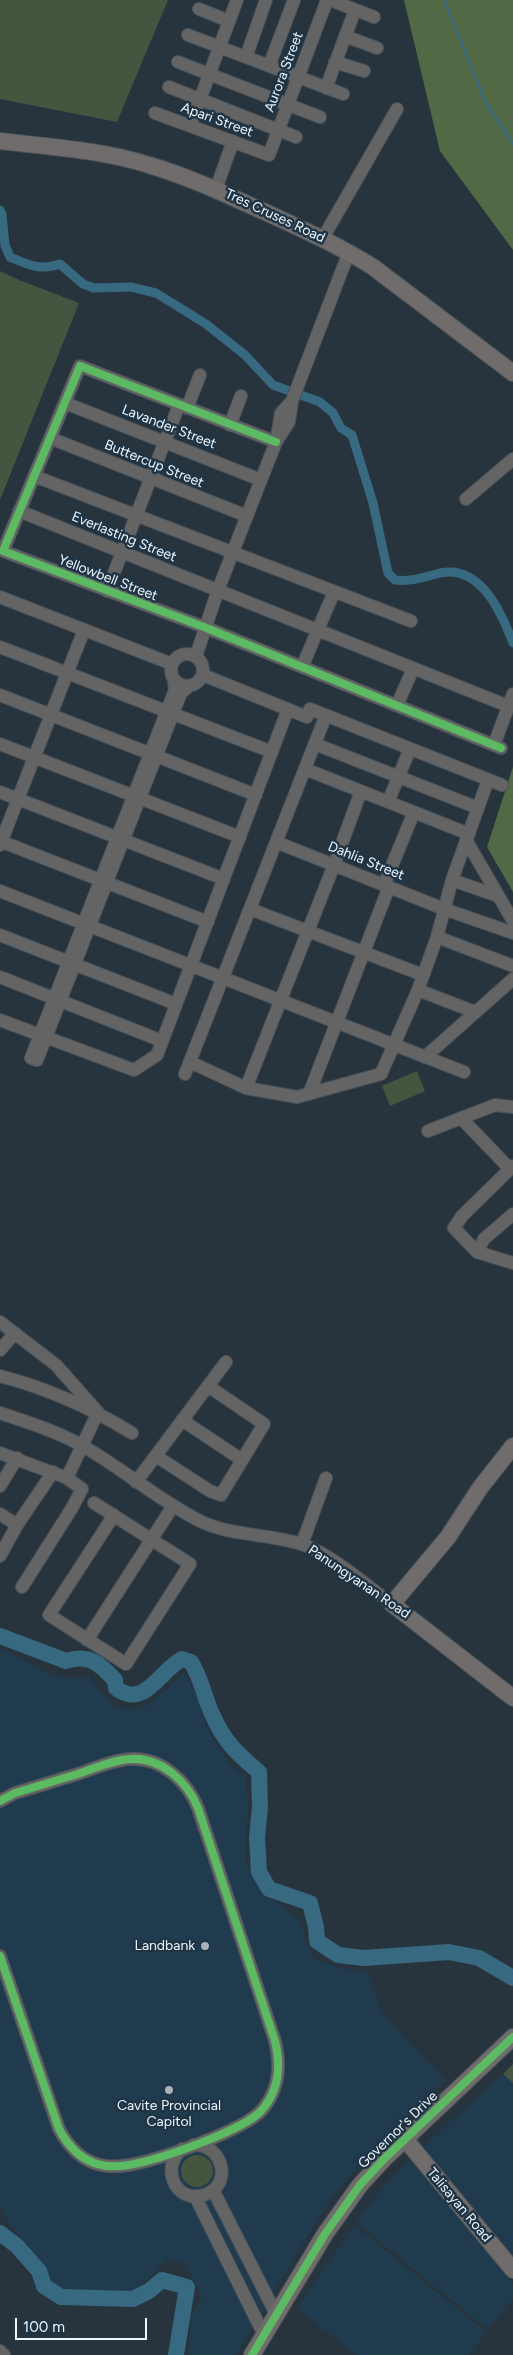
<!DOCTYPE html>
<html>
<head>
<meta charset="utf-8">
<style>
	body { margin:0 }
	#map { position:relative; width:513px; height:2355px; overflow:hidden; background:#28343d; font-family:Figtree,sans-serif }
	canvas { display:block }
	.scale { position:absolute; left:15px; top:2318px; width:132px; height:22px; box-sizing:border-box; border:2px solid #eef6fd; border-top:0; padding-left:6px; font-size:15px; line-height:18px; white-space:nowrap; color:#eef6fd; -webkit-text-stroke:4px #1f3546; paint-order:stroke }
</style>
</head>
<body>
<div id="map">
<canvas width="513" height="2355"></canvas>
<div class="scale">100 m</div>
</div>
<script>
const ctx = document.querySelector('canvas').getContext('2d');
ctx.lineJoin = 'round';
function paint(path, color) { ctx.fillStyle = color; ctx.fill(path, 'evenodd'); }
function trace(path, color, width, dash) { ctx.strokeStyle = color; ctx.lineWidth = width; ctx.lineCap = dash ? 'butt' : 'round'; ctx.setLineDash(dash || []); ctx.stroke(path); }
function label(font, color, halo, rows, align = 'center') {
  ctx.font = font + ' Figtree,sans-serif'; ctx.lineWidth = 5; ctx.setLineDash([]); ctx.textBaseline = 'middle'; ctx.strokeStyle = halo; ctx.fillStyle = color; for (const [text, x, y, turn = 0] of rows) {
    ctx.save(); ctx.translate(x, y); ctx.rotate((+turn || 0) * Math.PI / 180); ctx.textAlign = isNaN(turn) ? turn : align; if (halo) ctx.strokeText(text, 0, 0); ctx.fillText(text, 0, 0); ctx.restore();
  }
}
paint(new Path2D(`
	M0,1648L55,1677L89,1678L115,1708L131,1710L148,1705L185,1673L200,1703L206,1727L230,1765L245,1776L248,1804L245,1861L257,1886L299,1920L313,1957L336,1967L369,1974L380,2009L396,2029L445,2080L367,2156L329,2201L236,2355H188L191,2317L202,2299L186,2262L167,2260L134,2293L75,2295L48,2280L42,2262L10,2225L0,2204Z
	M503,2074L513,2083V2261L422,2148Z
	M413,2157L513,2285V2299L487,2329L356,2222L385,2185Z
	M354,2225L486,2332L470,2355H356L297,2308Z`), '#213b4e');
paint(new Path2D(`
	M0,0H168L117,122L0,99Z
	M0,271L19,280L79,303L0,500Z
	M417,1071L425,1091L390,1106L382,1086Z
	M513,2064V2083L503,2074Z
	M181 2171a16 16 0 1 1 32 0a16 16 0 1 1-32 0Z`), '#465540');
paint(new Path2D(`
	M404,0H513V250L440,151Z
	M513,767V892L487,847Z`), '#526945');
trace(new Path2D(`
	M444,0L486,103L513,144`), '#376980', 2.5);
trace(new Path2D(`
	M0,210L2,214L5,245L10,257C29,265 39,271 60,264L83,284L94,288L131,287L156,293L206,324L245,355L273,385L320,402L333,413L341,428L352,435L373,503L388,573L395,580C411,582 425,577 440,573C481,564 502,614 513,643`), '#376980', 9);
trace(new Path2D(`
	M0,1636L66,1661C89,1653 100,1664 115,1680L116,1688C144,1710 159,1671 182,1659L191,1662C202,1679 204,1698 213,1716C225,1743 238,1754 259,1772L260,1807L257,1838L259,1872L269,1889L310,1903L316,1927L317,1941L338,1955L364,1958L449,1952L479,1958L513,1978
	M0,2233L17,2246L39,2271L44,2286L61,2297L133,2299L149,2291L162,2280L187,2287L176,2355`), '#376980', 16);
const minor = new Path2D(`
	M330,0L374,17
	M199,9L229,21
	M188,35L343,94
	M345,36L377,48
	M246,57L266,0
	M178,62L320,117
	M335,62L364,71
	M269,66L294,0
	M169,87L296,137
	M326,88L355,10
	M155,113L269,155L327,0
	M190,126L237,0
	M216,189L233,141
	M323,238L397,109
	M65,403L261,480
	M187,408L200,375
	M230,425L241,396
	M277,437L281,413L291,402
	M50,438L247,516
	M276,442L80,366L3,551L204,627L501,748
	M34,476L411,621
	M466,499L513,459
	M19,511L508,706
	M107,591L179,405
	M0,597L172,664
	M0,647L272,752
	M171 670a16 16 0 1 1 32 0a16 16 0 1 1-32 0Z
	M196,656L218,590L261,480L276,442L289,422L292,401L349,252
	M302,667L334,592
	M203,675L307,717
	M174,681L175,690L31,1058L37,1060L181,693L188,687
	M0,695L256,795
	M397,705L413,669
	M310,709L502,785
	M0,744L240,837
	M315,744L478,808
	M494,745L513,694
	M305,769L469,834
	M0,792L224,879
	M388,802L410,749
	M466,840L513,921
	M0,841L208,922
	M276,842L444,909L513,933
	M0,845L84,630
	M452,880L498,896
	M384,885L414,812
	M0,891L464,1072
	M250,909L423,975
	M0,935L176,1004
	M437,937L513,966
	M0,977L162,1041
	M418,990L475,1012
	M0,1020L134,1070L157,1055L288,709
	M425,1057L513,979
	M190,1062L246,1088L297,1097L381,1074L418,990L437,937L452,880L488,780
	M185,1074L326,715
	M246,1088L334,865L361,791
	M309,1094L389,887
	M461,1118L510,1169
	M428,1131L495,1105L513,1107
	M513,1166L462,1216L454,1228L477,1252L513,1263
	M477,1252L484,1239L513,1214
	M0,1322L56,1365L95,1409
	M0,1350L15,1333
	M0,1376C47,1388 91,1408 132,1433
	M0,1413C27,1422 56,1431 81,1445C122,1468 158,1500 200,1521C233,1537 270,1533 304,1545C332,1555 367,1586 392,1604
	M182,1420L242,1460
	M0,1453L67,1478L82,1489L72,1508L22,1587
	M156,1456L210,1491L221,1495L264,1424L208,1386
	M67,1478L98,1412
	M136,1482L226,1362
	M0,1486L17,1458
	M94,1503L190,1564L126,1664L49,1615L114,1515
	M0,1514L17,1525
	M302,1544L326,1478
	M0,1556L17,1525L53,1472
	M87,1640L173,1506
	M0,1801L15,1793C36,1787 57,1780 78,1774C95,1768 113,1760 130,1759C161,1757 187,1781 198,1808L275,2041C281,2065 279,2090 262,2110C243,2131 158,2160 129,2165C117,2167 105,2167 94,2163C78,2157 67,2144 59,2129L0,1956
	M182,2149C160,2167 175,2204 204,2195C234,2186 223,2143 193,2145
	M213,2190L276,2314
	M195,2196L264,2335
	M0,2351L4,2355`);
const major = new Path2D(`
	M0,141C49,147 102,150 149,165C190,177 227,195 265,212C302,229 338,245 373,267L513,373
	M513,1446L480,1488L448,1537L392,1604L513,1698
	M405,2139L513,2270
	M252,2355L325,2234L360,2185L385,2158L513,2037`);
trace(minor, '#49525a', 14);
trace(major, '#49525a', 18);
trace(minor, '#656464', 12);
trace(major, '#706c6b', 16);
trace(new Path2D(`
	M276,442L80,366L3,551L204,627L501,748
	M0,1801L15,1793C36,1787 57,1780 78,1774C95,1768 113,1760 130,1759C161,1757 187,1781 198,1808L275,2041C281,2065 279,2090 262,2110C243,2131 158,2160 129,2165C117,2167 105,2167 94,2163C78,2157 67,2144 59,2129L0,1956
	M252,2355L325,2234L360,2185L385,2158L513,2037`), '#5cba63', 8);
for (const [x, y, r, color] of [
	[205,1946,5,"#a9b2ba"],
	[169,2090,5,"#a9b2ba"]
]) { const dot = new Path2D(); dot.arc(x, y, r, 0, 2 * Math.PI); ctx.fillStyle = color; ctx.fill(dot); trace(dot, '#1f3546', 2); }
label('14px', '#eef6fd', '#1f3546', [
	["Aurora Street",284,72,-69],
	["Apari Street",217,120,20],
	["Tres Cruses Road",275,216,25],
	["Lavander Street",169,427,21],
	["Buttercup Street",154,464,22],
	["Everlasting Street",124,537,22],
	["Yellowbell Street",108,578,21],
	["Dahlia Street",366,861,22],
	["Panungyanan Road",359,1582,34],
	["Governor's Drive",398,2130,-44],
	["Talisayan Road",459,2205,50]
]);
label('14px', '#eef6fd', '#1f3546', [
	["Landbank",195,1946],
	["Cavite Provincial",169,2106,"center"],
	["Capitol",169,2122,"center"]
], 'right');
</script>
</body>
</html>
